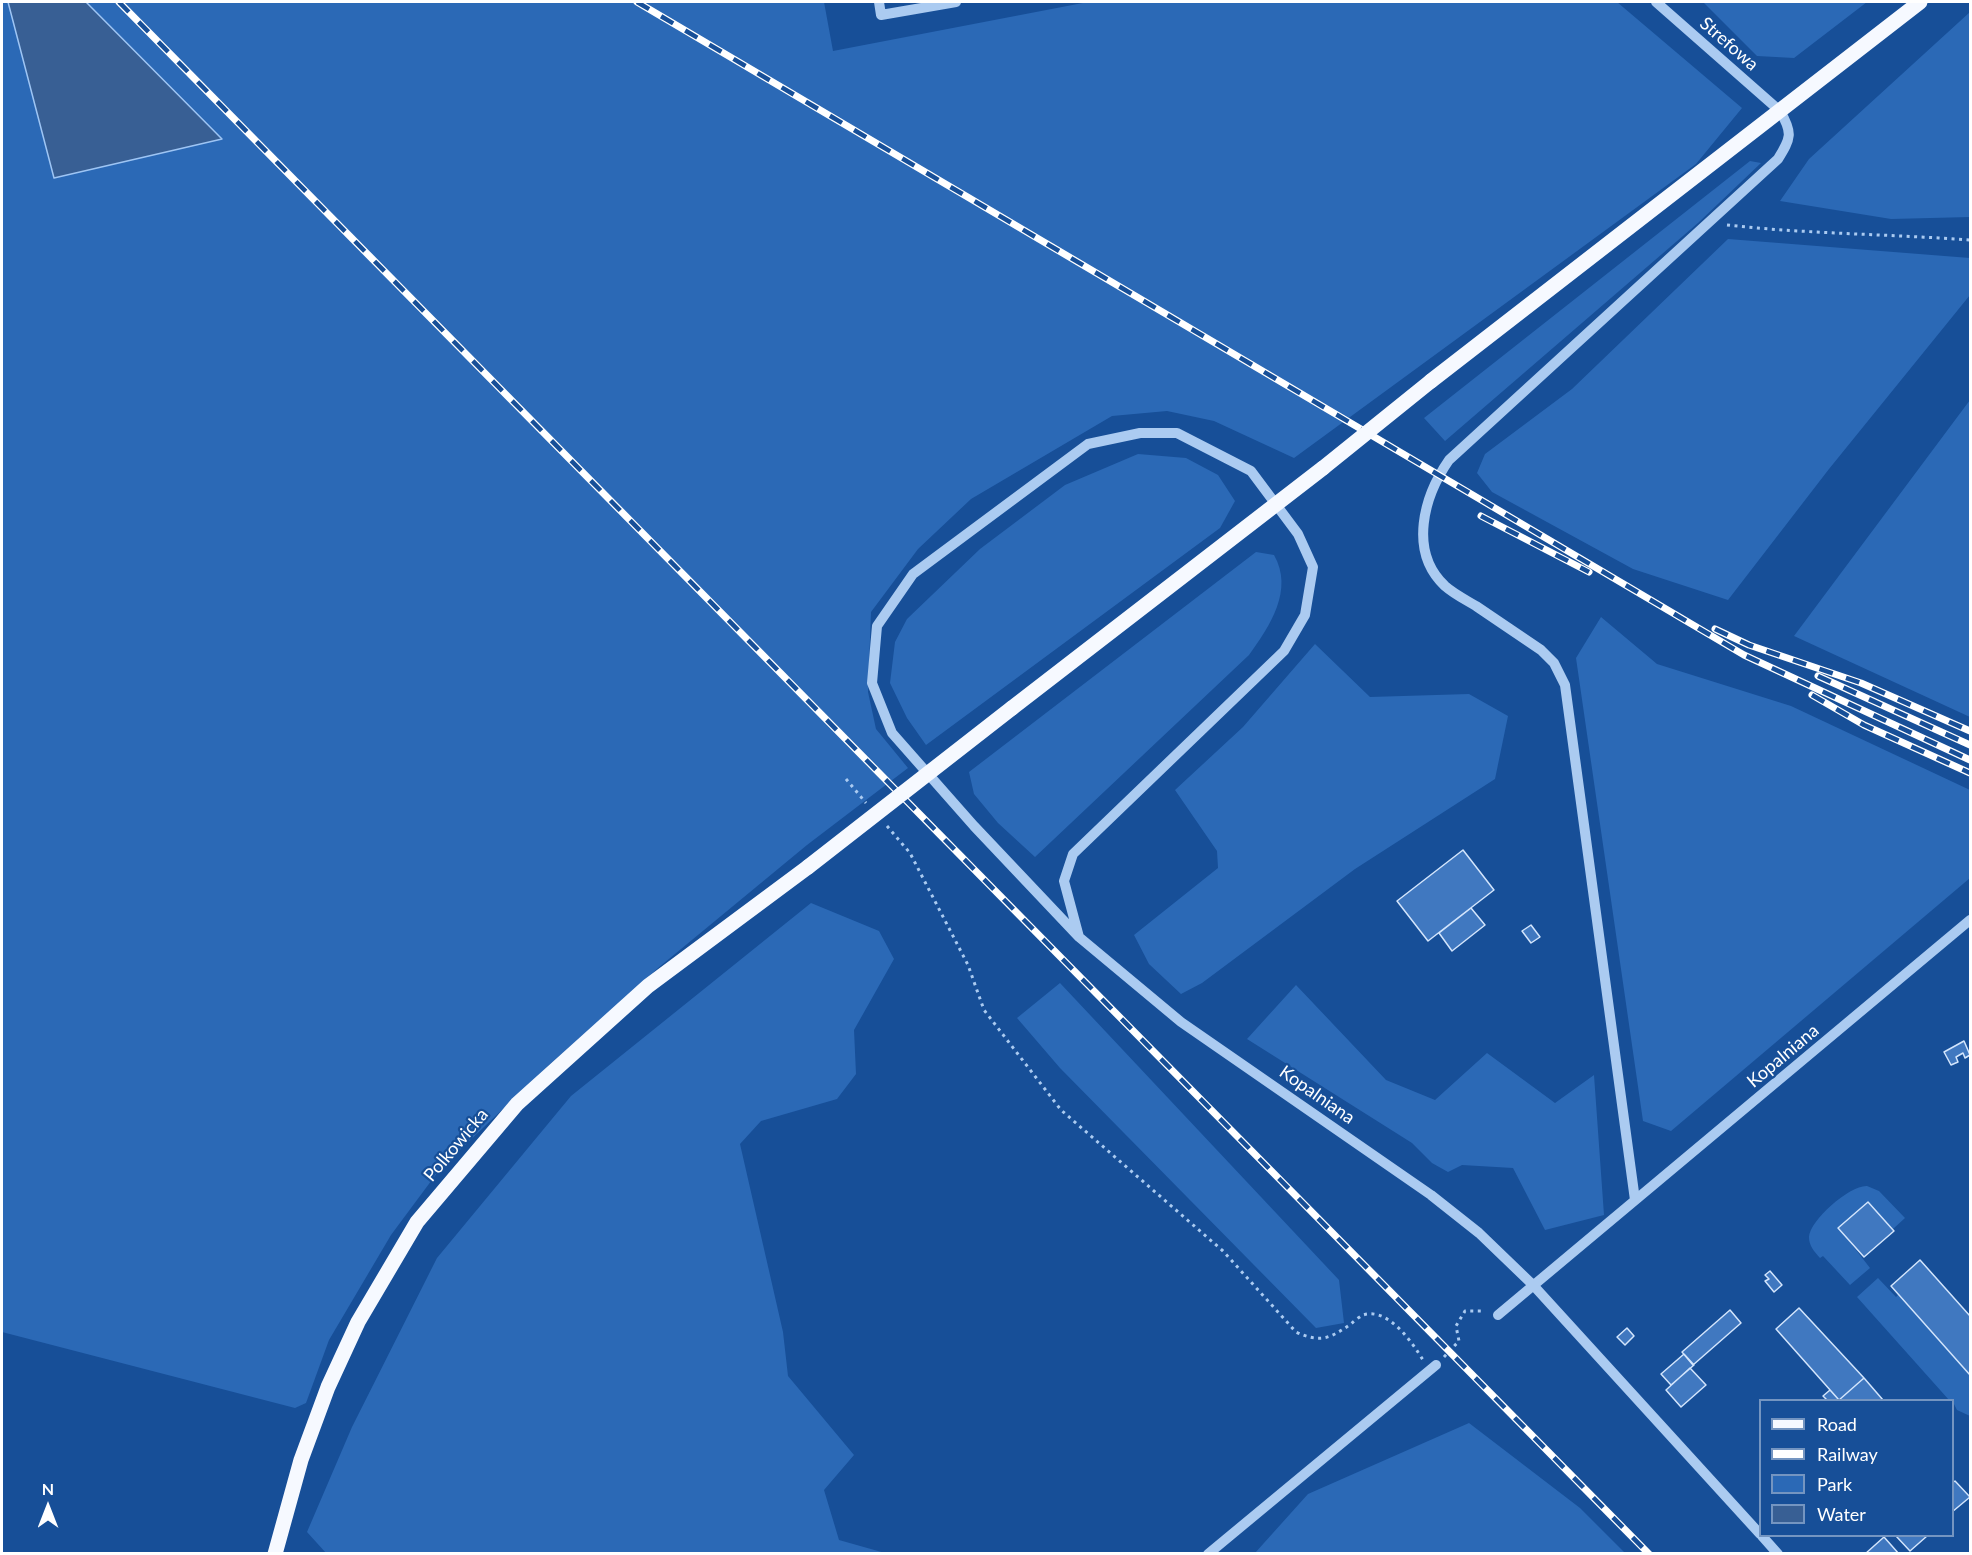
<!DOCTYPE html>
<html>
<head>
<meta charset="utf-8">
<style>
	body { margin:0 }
	#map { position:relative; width:1972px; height:1555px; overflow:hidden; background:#174f98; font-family:Lato,sans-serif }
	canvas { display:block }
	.frame { position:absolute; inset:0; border:3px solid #fff; pointer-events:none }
	.legend { position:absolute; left:1759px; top:1399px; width:195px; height:138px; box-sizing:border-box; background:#174f98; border:2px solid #7495c1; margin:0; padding:8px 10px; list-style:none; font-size:18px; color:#fff }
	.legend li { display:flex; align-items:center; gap:12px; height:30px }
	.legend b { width:30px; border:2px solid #7495c1 }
	.north { position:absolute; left:18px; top:1477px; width:60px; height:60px; -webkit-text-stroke:4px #174f98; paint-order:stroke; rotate:0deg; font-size:16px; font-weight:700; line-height:24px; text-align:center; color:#fff }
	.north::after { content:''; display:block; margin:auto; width:21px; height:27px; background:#fff; clip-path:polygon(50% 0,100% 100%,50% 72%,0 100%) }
</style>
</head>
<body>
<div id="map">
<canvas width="1972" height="1555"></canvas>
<div class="frame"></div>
<ul class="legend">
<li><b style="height:8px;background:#f6f9ff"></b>Road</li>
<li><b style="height:8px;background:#fff"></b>Railway</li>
<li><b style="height:16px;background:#2b69b6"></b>Park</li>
<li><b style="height:16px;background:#385f94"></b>Water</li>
</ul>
<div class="north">N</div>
</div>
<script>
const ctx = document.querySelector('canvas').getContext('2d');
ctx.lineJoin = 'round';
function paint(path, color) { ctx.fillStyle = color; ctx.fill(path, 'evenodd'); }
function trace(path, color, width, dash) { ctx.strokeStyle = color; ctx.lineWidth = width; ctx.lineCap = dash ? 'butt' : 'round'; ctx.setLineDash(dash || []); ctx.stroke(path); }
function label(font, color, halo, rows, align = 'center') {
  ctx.font = font + ' Lato,sans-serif'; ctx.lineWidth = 4.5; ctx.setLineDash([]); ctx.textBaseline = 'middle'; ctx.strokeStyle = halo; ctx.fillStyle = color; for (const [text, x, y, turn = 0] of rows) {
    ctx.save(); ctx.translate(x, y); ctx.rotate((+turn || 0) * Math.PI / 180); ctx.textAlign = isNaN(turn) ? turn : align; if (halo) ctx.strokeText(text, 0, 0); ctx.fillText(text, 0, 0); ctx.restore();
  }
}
paint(new Path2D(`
	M2,2H824L833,51L1088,2H1617L1742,108L1696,164L1294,458L1214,421L1167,411L1112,416L971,499L918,549L871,612L868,692L876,729L908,768L807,845L658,968L549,1065L440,1169L391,1235L329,1340L306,1403L295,1408L2,1332Z
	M1703,2H1867L1794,58L1757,56Z
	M1970,12V217L1891,219L1780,201L1809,159Z
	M1750,161L1761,163L1698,223L1445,441L1424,418Z
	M1728,239L1970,258V295L1829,469L1728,600L1633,569L1492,492L1477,473L1485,454L1572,389Z
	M1970,400V717L1794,636Z
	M1138,454L1186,458L1218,475L1235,501L1220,528L926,745L907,718L890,683L895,642L907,619L980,549L1065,485Z
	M1256,552L1274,555C1294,590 1270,626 1249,655L1035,857L998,823L974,794L969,772Z
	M1601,617L1657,664L1791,706L1970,790V878L1671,1131L1643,1121L1576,658Z
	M1315,644L1370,697L1469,694L1508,716L1495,779L1355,869L1202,983L1181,994L1149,964L1134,935L1218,868L1217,851L1175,790L1243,727Z
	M811,903L879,931L894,959L854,1030L856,1074L837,1099L761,1121L740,1144L783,1332L788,1376L854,1455L824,1490L839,1540L885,1553H326L307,1532L352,1427L437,1258L571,1096Z
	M1060,983L1339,1280L1344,1323L1316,1328L1060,1068L1017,1018Z
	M1296,985L1386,1080L1435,1100L1487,1053L1555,1103L1594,1075L1604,1215L1545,1230L1513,1168L1462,1165L1448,1172L1432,1163L1412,1143L1247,1039Z
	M1867,1186L1879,1191L1905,1218L1893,1229L1868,1202L1839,1228L1870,1268L1850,1285L1823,1256L1820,1258C1814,1251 1809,1246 1809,1237C1810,1220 1850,1185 1867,1186Z
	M1878,1278L1896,1297L1898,1295L1970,1375V1416L1957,1410L1952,1400H1949L1857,1297Z
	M1469,1423L1580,1508L1625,1553H1255L1308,1494Z`), '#2b69b6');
const water = new Path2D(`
	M8,2H86L222,139L54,178Z`);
paint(water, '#385f94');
trace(water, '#9ec5f4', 1.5);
const building = new Path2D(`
	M1463,850L1494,890L1428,941L1397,901Z
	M1471,908L1485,925L1452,951L1439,933Z
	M1531,925L1540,937L1531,943L1522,931Z
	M1964,1041L1970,1055L1965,1058L1963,1053L1956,1057L1958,1062L1951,1065L1944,1052Z
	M1868,1202L1894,1231L1864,1257L1838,1228Z
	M1920,1260L1970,1316V1375L1891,1286Z
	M1770,1271L1782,1285L1774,1292L1765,1281L1769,1279L1765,1275Z
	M1799,1308L1864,1378L1839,1400L1776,1329Z
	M1730,1310L1741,1323L1693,1365L1682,1352Z
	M1627,1328L1634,1336L1625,1345L1617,1337Z
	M1684,1354L1694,1365L1671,1385L1661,1374Z
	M1690,1368L1706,1385L1681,1407L1666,1390Z
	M1864,1378L1883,1400H1839Z
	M1830,1390L1839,1400H1827L1823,1396Z
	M1955,1481L1970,1497L1952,1512V1483Z
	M1896,1536H1927L1910,1551Z
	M1884,1537L1899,1554H1865Z`);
paint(building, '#4078c0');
trace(building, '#d3e5fc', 1.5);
trace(new Path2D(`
	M1727,225C1808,234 1889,234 1970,240
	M846,779L866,803
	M887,826L910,853L968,965L984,1010L1061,1110L1223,1251L1296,1332C1320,1343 1329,1339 1351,1324C1354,1321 1359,1317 1363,1315C1388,1307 1412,1342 1423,1360
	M1444,1357L1459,1341L1456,1326L1465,1311H1485`), '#abcbf1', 3, [3, 4.5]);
trace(new Path2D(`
	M879,2L881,15L956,2
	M1079,937L1064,881L1073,854L1284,651L1305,615L1313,567L1298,534L1251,471L1177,433H1140L1088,444L913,574L877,626L872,683L892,733L974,826L1079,937L1181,1022L1431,1195L1479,1233L1533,1285L1760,1534
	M1635,1200L1565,685L1554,663L1541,650C1519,635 1498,621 1476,606C1466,600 1454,594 1445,586C1408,551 1424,496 1449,460L1778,159C1791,138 1793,133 1780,111L1656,2
	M1498,1315L1970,920
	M1762,1536L1778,1554
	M1208,1554L1436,1365`), '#abcbf1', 10);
trace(new Path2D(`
	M1431,381L1920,2
	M1012,708L1323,468
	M275,1554L301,1460L328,1387L358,1322L417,1222L517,1104L648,986L808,867`), '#f6f9ff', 15);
const rail = new Path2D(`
	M119,2L1649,1554
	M637,2L1744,655L1970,760
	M1481,516L1589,572
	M1715,629L1749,645L1861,683L1970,731
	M1818,676L1970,745
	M1812,695L1864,725L1970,773`);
trace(rail, '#fff', 7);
trace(rail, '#174f98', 4.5, [14]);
trace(new Path2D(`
	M1323,468L1431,381
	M808,867L1012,708`), '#f6f9ff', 15);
label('18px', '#fff', '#174f98', [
	["Strefowa",1729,44,41],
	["Kopalniana",1783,1056,-40],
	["Kopalniana",1317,1095,35],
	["Polkowicka",456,1145,-50]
]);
</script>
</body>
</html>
